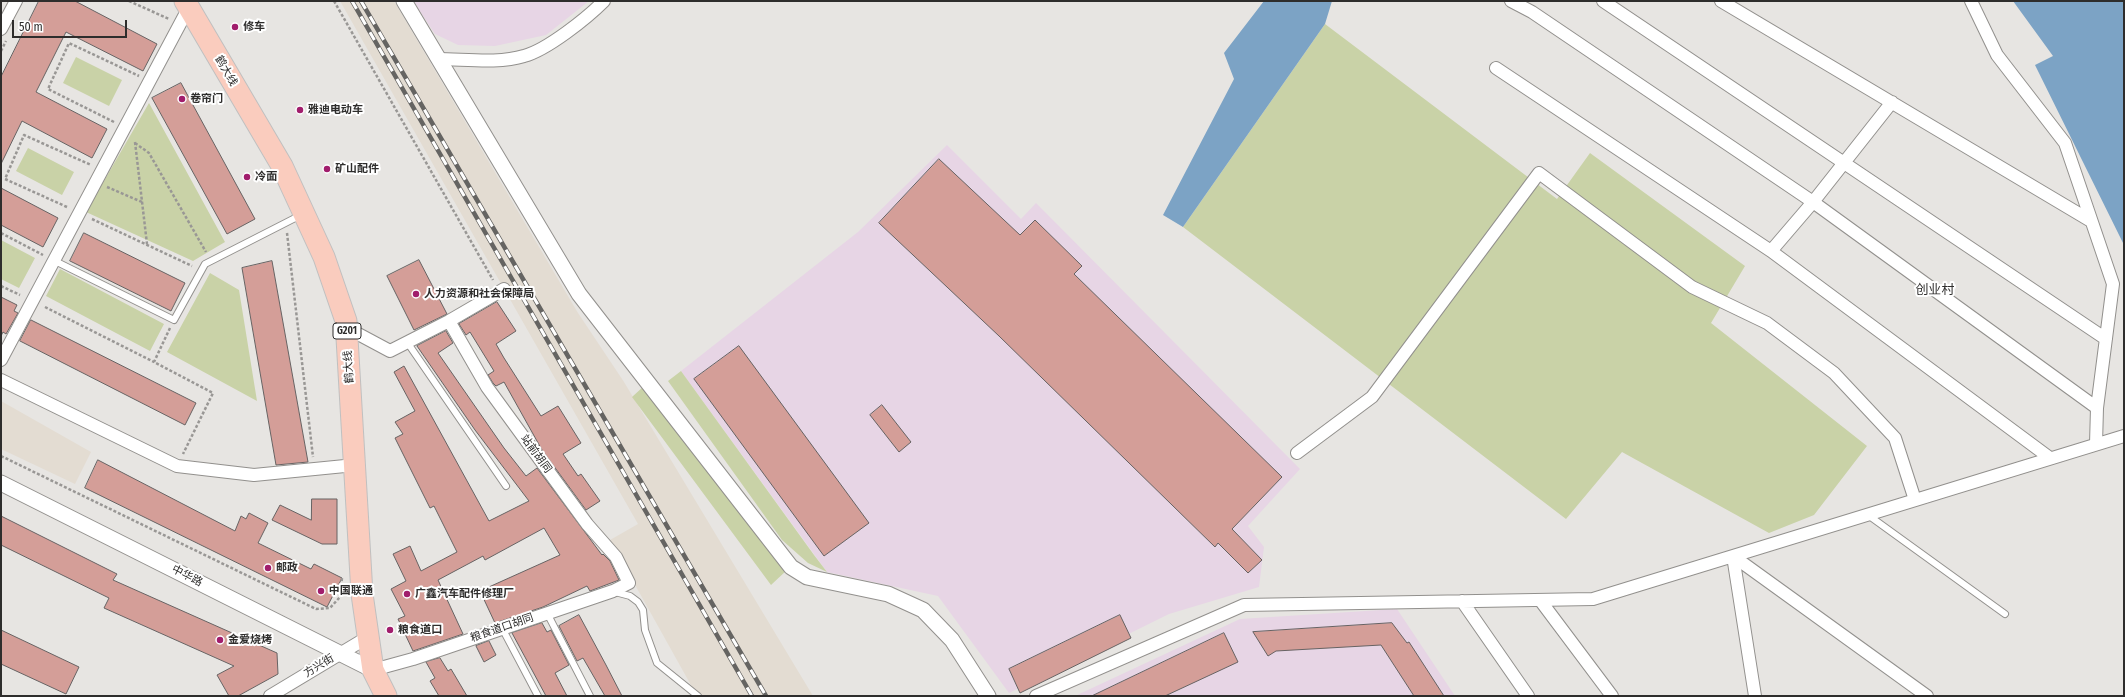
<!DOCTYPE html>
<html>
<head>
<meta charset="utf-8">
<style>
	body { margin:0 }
	#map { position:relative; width:2125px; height:697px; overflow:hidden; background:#e7e5e2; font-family:"Fira Sans Condensed",sans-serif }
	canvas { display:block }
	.frame { position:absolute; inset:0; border:2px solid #2e2d2c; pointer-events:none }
	.scale { position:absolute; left:12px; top:20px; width:115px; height:18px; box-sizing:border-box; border:2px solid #2e2d2c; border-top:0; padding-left:5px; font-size:12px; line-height:14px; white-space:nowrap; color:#2e2d2c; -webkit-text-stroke:3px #fff; paint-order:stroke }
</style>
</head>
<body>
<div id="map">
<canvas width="2125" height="697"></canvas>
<div class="frame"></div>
<div class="scale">50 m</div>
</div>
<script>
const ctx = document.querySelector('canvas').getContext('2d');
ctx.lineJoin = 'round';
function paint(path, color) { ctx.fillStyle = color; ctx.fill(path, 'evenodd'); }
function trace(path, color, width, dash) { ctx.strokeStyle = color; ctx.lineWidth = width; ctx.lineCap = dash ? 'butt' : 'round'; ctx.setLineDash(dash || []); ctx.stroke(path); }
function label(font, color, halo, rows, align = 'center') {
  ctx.font = font + ' "Fira Sans Condensed","Noto Sans SC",sans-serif'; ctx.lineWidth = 4; ctx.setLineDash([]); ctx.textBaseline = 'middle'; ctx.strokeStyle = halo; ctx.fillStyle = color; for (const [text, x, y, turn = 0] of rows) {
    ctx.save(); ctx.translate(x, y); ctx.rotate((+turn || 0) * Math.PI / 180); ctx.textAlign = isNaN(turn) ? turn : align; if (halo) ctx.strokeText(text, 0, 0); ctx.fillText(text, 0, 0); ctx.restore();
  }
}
paint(new Path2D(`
	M340,1H394L578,313L624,382L813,696H697L610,540L638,524Z
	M1,401L91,452L75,484L1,449Z`), '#e3dcd2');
paint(new Path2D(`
	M413,1H589L546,35L495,46L458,45L435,34Z
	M947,145L1021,219L1036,203L1300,469L1248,526L1264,547L1259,587L1169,614L1009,693L938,596L827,572L681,371L858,232Z
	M1397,609L1455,696H1075L1240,619Z`), '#e7d5e5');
paint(new Path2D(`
	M1325,24L1557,199L1590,153L1745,266L1711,323L1867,446L1814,515L1769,533L1622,452L1566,519L1183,227Z
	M76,57L122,80L109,106L63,83Z
	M149,103L225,242L193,261L86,212Z
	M28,148L74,172L62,195L16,171Z
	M1,240L35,258L19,288L1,279Z
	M60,269L164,324L150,351L46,296Z
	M210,273L239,290L257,401L167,352Z
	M681,371L814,555L827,572L808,563L782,540L668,381Z
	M644,386L787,570L771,585L632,397Z`), '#c9d2a7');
paint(new Path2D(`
	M1264,1H1332L1325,24L1183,227L1163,215L1234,79L1224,53Z
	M2013,1H2124V245L2035,65L2053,56Z`), '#7ca3c5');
const building = new Path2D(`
	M39,1H75L157,44L143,71L66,32L36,92L107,129L92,158L22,121L1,164V77Z
	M181,83L255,219L227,234L152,98Z
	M939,159L1020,235L1035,220L1082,266L1074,274L1282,477L1232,529L1262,560L1248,573L1218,543L1215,547L999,336L879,223Z
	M1,188L58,218L43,247L1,225Z
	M84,233L185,283L171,311L70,261Z
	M419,260L447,314L414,330L387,276Z
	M272,261L308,462L276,465L242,268Z
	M1,297L17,305L14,311L18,313L6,334L3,332L1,336Z
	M497,302L516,331L496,344L504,358L541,416L558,406L581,443L563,454L578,476L581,474L600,501L586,510L542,450L504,382L496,386L493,383L488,375L494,371L470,332L466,335L459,324Z
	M31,320L196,403L185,425L20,341Z
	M446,331L453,343L438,353L504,448L526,476L537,468L602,555L603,554L610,561L619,580L590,591L587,586L543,607L495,623L480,591L560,555L544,528L485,560L483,556L438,580L463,634L413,651L398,619L405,616L391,589L406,581L393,554L410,546L421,571L457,552L434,506L430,508L395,438L403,434L395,422L415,411L394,372L404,366L489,521L529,501L475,430L417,346Z
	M739,346L869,523L824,556L694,379Z
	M882,405L911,442L899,452L870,415Z
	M98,460L235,531L241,516L246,519L249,513L268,523L258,543L311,569L314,564L342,578L327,607L85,488Z
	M312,499H337V544H322L272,520L280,505L311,520Z
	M1,516L117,574L113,580L277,653L278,674L238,696H229L217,675L234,666L104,608L109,598L1,545Z
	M579,615L606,665L622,696H605L583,658L577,661L559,626Z
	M1120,615L1131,638L1020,693L1009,669Z
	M542,623L547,632L551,630L569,665L555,673L567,696H546L512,633Z
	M1392,623L1407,643L1409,642L1444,696H1414L1381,645L1276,651L1268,656L1253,632Z
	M1,630L79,667L66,694L1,664Z
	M1224,633L1238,662L1165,696H1092Z
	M489,641L496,655L484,662L476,646Z
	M440,658L448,671L451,669L467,696H439L430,681L435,678L426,662Z`);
paint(building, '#d49e98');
trace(building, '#676363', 1);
const service = new Path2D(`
	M55,261L174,320L205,264L301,215
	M407,342L506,486
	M1868,515L2005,614
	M615,592L630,596L638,602L643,610L645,630L657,663L698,696
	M547,613L590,696
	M502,628L538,696`);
const minor = new Path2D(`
	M1511,1L1532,12L1813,202L2097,408L2096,444
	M1603,1L2106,339
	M1721,1L2091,221
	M1971,1L1997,55L2065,143L2113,284L2097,408
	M1,29L16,1
	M438,59C464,59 499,64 524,56C547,50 587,18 604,1
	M1496,68L1771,251L1813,202L1892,102
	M1771,251L2050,458
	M347,328L390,351L449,321L504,289
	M1,360L189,7
	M1,380L177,466L254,475L355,465
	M1297,453L1372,397L1539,173L1692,287L1767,323L1834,373L1895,438L1915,500
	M1733,556L1927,696
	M1733,556L1755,696
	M1540,600L1612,696
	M1462,601L1528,696
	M373,670L413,659L613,591L629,583L616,557L587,524L487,387L449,321
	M270,696L368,637
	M1036,696L1244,605L1593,599L2124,436`);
const tertiary = new Path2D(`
	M404,1L579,294L791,567L807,577L888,594L923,610L952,640L988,696
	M1,483L373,670`);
const trunk = new Path2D(`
	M185,1L282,166L324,257L346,321L362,594L373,670L386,696`);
trace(service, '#92908d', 8);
trace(minor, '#92908d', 14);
trace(tertiary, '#92908d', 17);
trace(trunk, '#c0c0c0', 23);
trace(new Path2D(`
	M129,1L169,19
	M334,1L493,280
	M1,51L6,41
	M114,122L48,89L69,43L139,76
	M135,142L147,244
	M135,143L149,153L206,252
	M107,187L142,202
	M67,207L5,179L24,135L91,165
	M92,219L192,266
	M1,233L43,255
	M287,233L313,457
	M1,286L20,295
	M45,307L154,362
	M170,328L154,362L213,393L183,454
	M1,456L316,609L330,608L340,597L342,578`), '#999795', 2.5, [3, 2]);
trace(service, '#fff', 6);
trace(minor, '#fff', 12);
trace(tertiary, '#fff', 15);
trace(trunk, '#faccbe', 21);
const rail = new Path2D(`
	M352,1L752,696
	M361,1L766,696`);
trace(rail, '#656462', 4.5);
trace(rail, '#fff', 3, [9]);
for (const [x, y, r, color] of [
	[235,27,4,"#a11d6c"],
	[182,99,4,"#a11d6c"],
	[300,110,4,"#a11d6c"],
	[327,169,4,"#a11d6c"],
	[247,177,4,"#a11d6c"],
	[416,294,4,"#a11d6c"],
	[268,568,4,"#a11d6c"],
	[321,591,4,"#a11d6c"],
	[407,594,4,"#a11d6c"],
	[390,630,4,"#a11d6c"],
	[220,640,4,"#a11d6c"]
]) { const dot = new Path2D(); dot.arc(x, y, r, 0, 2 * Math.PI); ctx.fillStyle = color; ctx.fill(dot); trace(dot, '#fff', 1.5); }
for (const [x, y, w] of [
	[347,331,28]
]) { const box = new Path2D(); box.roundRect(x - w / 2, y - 8, w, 16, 3); ctx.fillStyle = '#fff'; ctx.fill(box); trace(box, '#2e2d2c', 1); }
label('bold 10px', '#2e2d2c', null, [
	["G201",347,331]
]);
label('bold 11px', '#2e2d2c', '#fff', [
	["修车",243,27],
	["卷帘门",190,99],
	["雅迪电动车",308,110],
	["矿山配件",335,169],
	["冷面",255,177],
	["人力资源和社会保障局",424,294],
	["邮政",276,568],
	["中国联通",329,591],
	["广鑫汽车配件修理厂",415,594],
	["粮食道口",398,630],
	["金爱烧烤",228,640]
], 'left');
label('11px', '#2e2d2c', '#fff', [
	["鹤大线",226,71,60],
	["鹤大线",349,367,-93],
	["站前胡同",536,454,54],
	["中华路",187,576,27],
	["粮食道口胡同",502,628,-19],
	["方兴街",319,666,-31]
]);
label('13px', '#2e2d2c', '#fff', [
	["创业村",1935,290]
]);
</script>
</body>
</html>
